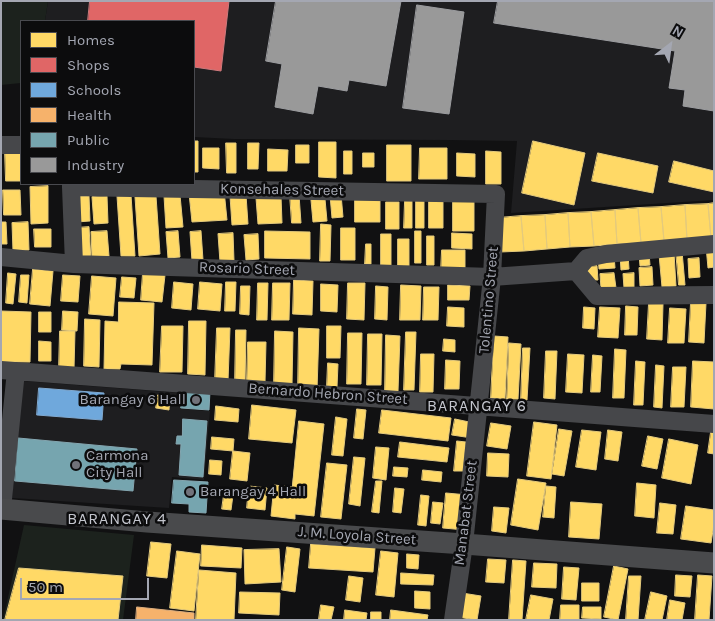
<!DOCTYPE html>
<html>
<head>
<meta charset="utf-8">
<style>
	body { margin:0 }
	#map { position:relative; width:715px; height:621px; overflow:hidden; background:#111112; font-family:Karla,sans-serif }
	canvas { display:block }
	.frame { position:absolute; inset:0; border:2px solid #a4a7b2; pointer-events:none }
	.legend { position:absolute; left:20px; top:20px; width:175px; height:165px; box-sizing:border-box; background:#0c0c0d; border:1px solid #494a4f; margin:0; padding:6px 9px; list-style:none; font-size:15px; color:#a4a7b2 }
	.legend li { display:flex; align-items:center; gap:10px; height:25px }
	.legend b { width:25px; border:1px solid #494a4f }
	.north { position:absolute; left:645px; top:20px; width:50px; height:50px; -webkit-text-stroke:4px #0c0c0d; paint-order:stroke; rotate:30deg; font-size:14px; font-weight:700; line-height:20px; text-align:center; color:#a4a7b2 }
	.north::after { content:''; display:block; margin:auto; width:18px; height:22px; background:#a4a7b2; clip-path:polygon(50% 0,100% 100%,50% 72%,0 100%) }
	.scale { position:absolute; left:20px; top:578px; width:129px; height:22px; box-sizing:border-box; border:2px solid #a4a7b2; border-top:0; padding-left:6px; font-size:15px; line-height:18px; white-space:nowrap; color:#a4a7b2; -webkit-text-stroke:4px #0c0c0d; paint-order:stroke }
</style>
</head>
<body>
<div id="map">
<canvas width="715" height="621"></canvas>
<div class="frame"></div>
<ul class="legend">
<li><b style="height:14px;background:#ffd966"></b>Homes</li>
<li><b style="height:14px;background:#e06666"></b>Shops</li>
<li><b style="height:14px;background:#6fa8dc"></b>Schools</li>
<li><b style="height:14px;background:#f6b26b"></b>Health</li>
<li><b style="height:14px;background:#76a5af"></b>Public</li>
<li><b style="height:14px;background:#999"></b>Industry</li>
</ul>
<div class="north">N</div>
<div class="scale">50 m</div>
</div>
<script>
const ctx = document.querySelector('canvas').getContext('2d');
ctx.lineJoin = 'round';
function paint(path, color) { ctx.fillStyle = color; ctx.fill(path, 'evenodd'); }
function trace(path, color, width, dash) { ctx.strokeStyle = color; ctx.lineWidth = width; ctx.lineCap = dash ? 'butt' : 'round'; ctx.setLineDash(dash || []); ctx.stroke(path); }
function label(font, color, halo, rows, align = 'center') {
  ctx.font = font + ' Karla,sans-serif'; ctx.lineWidth = 5; ctx.setLineDash([]); ctx.textBaseline = 'middle'; ctx.strokeStyle = halo; ctx.fillStyle = color; for (const [text, x, y, turn = 0] of rows) {
    ctx.save(); ctx.translate(x, y); ctx.rotate((+turn || 0) * Math.PI / 180); ctx.textAlign = isNaN(turn) ? turn : align; if (halo) ctx.strokeText(text, 0, 0); ctx.fillText(text, 0, 0); ctx.restore();
  }
}
paint(new Path2D(`
	M48,1H714V200L511,213L517,141L448,140L234,139L194,137V21H45Z
	M23,381L181,393L180,409L210,411L204,480L172,477L169,508L12,498Z`), '#1e1e20');
paint(new Path2D(`
	M1,1H48L45,21H21V83L1,85Z
	M24,525L134,535L123,620H3Z`), '#1c221d');
const homes = new Path2D(`
	M194,141H198V172H194Z
	M533,141L585,153L574,205L522,193Z
	M319,142H336V178L319,177Z
	M226,143H236V173H227Z
	M248,143H259L258,169H248Z
	M296,145H309V163H296Z
	M387,145H411V181H387Z
	M203,148H219V169L203,168Z
	M420,148H447V179H419Z
	M268,149L288,150L287,171H268Z
	M344,151H352V174H344Z
	M486,151L501,152V184H486Z
	M5,152H21V181H6Z
	M363,153H374V167H363Z
	M457,153L475,154V177L457,176Z
	M598,153L658,166L653,193L592,181Z
	M674,161L714,171V192L669,182Z
	M48,186V223L31,224L30,187Z
	M3,190H20L21,215H4Z
	M224,190L227,220L192,222L189,193Z
	M341,194L343,217L332,218L330,195Z
	M131,195L135,256H121L117,196Z
	M180,195L183,227L166,228L164,196Z
	M246,195L248,224L232,225L230,196Z
	M290,195H299L301,223H292Z
	M355,195H380V222H355Z
	M75,196H89L90,221L77,222Z
	M107,196L108,223L94,224L92,197Z
	M156,196L160,254L139,256L135,197Z
	M281,196L282,223L258,224L256,198Z
	M416,197L424,198V228H416Z
	M429,197H443V228H429Z
	M453,198L474,199V231H453Z
	M325,199L327,221L313,222L311,200Z
	M405,201H412V228H404Z
	M386,202H399V229H386Z
	M714,203V238H711L708,204Z
	M708,204L711,238L687,240L685,205Z
	M685,205L687,240L664,241L661,207Z
	M661,207L664,241L641,243L638,208Z
	M638,208L641,243L617,244L615,210Z
	M615,210L617,244L594,246L591,212Z
	M591,212L594,246L570,247L568,213Z
	M568,213L570,247L547,249L545,215Z
	M545,215L547,249L524,251L521,216Z
	M521,216L524,251L500,252L498,218Z
	M1,222H6L7,244H1Z
	M28,222L29,250L13,251L12,223Z
	M321,224L331,225L330,261H320Z
	M89,227L91,261L79,262L76,228Z
	M341,228H355V260H341Z
	M34,229H51V247H35Z
	M107,231L109,256L92,257L91,232Z
	M178,231L180,257L168,258L166,232Z
	M201,231L203,260L192,261L190,232Z
	M265,231L310,232V259L265,258Z
	M415,231H421V263H415Z
	M233,233L234,261L220,262L218,234Z
	M452,233L472,234V249L452,248Z
	M258,234L259,259L246,260L244,235Z
	M381,234H391V266L381,265Z
	M427,236H434V265H427Z
	M398,239H409V272H398Z
	M366,244H371V264H365Z
	M714,245V267L708,268L706,246Z
	M442,250H465V272L441,271Z
	M676,251H682L685,285H679Z
	M649,253L650,265L640,266L639,254Z
	M674,253L676,286L662,287L659,254Z
	M628,254L629,269L621,270L620,255Z
	M614,255L615,268L599,269L598,256Z
	M699,258L700,277L689,278L688,259Z
	M597,266L598,280H588L587,267Z
	M652,267L653,285L640,286L639,268Z
	M33,269L53,271L50,306L30,304Z
	M8,273L16,274L13,304L6,303Z
	M143,273L165,275L162,302L141,300Z
	M614,273L616,288L601,289L600,274Z
	M634,273V287L624,288L623,274Z
	M21,275H29L27,303L19,302Z
	M63,275L80,276L78,302L61,301Z
	M92,276L116,278L113,316L89,314Z
	M122,277L136,278L134,298L120,297Z
	M294,280L313,281L312,315L293,314Z
	M174,282L193,284L191,310L172,308Z
	M200,282L222,284L220,311L198,309Z
	M226,282H236L235,311H225Z
	M258,283H268L267,320H257Z
	M273,283H290L289,320H272Z
	M348,283H365L364,320L347,319Z
	M321,284L338,285L337,312L321,311Z
	M401,285L421,286L420,320H400Z
	M448,285L470,286L469,300H448Z
	M241,286H250L249,315L240,314Z
	M376,286L388,287L387,320L375,319Z
	M424,287H439L438,320H423Z
	M119,302L154,303L152,365L121,364L120,369H104L105,321L118,322Z
	M691,302L706,303L704,343L689,342Z
	M649,303L663,304L662,340L647,339Z
	M626,306L638,307L637,335H625Z
	M448,307L464,308V327L447,326Z
	M584,307L595,308L594,329L583,328Z
	M600,307L620,308L618,338L598,337Z
	M670,308L686,309L684,343H668Z
	M1,311L31,312L30,362H1Z
	M63,311L78,312L77,331L62,330Z
	M39,312H51V332H39Z
	M85,319L100,320L99,367L84,366Z
	M189,321H206L205,375L188,374Z
	M162,326H183L182,372H160Z
	M327,326H341L340,358H327Z
	M217,328H230L228,381H215Z
	M299,328L319,329L317,390H298Z
	M236,330H246L245,383H235Z
	M60,331H75L74,369L59,368Z
	M275,331L293,332L292,385L274,384Z
	M406,332H416L414,390H404Z
	M348,333H362L361,384H347Z
	M368,334H382L381,385H367Z
	M386,335L400,336L398,391H385Z
	M494,336L508,337L505,399L491,398Z
	M444,339L455,340V352L443,351Z
	M39,341L51,342V361H39Z
	M248,342H266L265,382L247,381Z
	M509,343L521,344L518,399H507Z
	M523,348H530L527,400L521,399Z
	M615,349L626,350L624,398H613Z
	M546,351H557L555,399L544,398Z
	M421,354H434L433,392H420Z
	M568,354L584,355L582,393L566,392Z
	M593,355L602,356L600,392H591Z
	M446,360L460,361L459,389H445Z
	M636,361L645,362L643,405H634Z
	M693,361L714,362V409L691,407Z
	M328,363L338,364L337,387L327,386Z
	M656,365L664,366L662,408L654,407Z
	M673,367H686L684,407H671Z
	M158,395L170,396L169,410L156,408Z
	M252,405L296,410L292,443L249,439Z
	M216,406L239,409L238,422L215,420Z
	M357,409L366,410L363,439L354,438Z
	M382,410L451,418L448,441L379,433Z
	M336,417L347,419L343,456L332,455Z
	M455,419L474,423L472,438L452,435Z
	M299,421L324,424L314,516L295,514V519L271,516L274,485L292,487Z
	M534,422L557,425L551,479L527,476Z
	M491,423L511,426L507,449L487,446Z
	M559,429L572,431L564,476L552,474Z
	M582,430L601,432L596,470L576,467Z
	M608,430L622,432L618,461L605,459Z
	M711,432L714,433V454L708,453Z
	M648,436L663,439L657,469L642,466Z
	M212,437L234,439L233,451L211,449Z
	M669,439L698,445L691,484L662,478Z
	M457,441L466,442L463,471H454Z
	M400,442L449,448L447,462L398,457Z
	M376,447L389,448L386,480L373,478Z
	M233,451L250,453L247,481L230,479Z
	M488,453L509,454L508,477L487,476Z
	M354,457L365,458L360,506L349,504Z
	M210,460L222,461L221,475L209,474Z
	M327,463L347,465L341,519L321,517Z
	M394,467L408,468L407,477L393,476Z
	M423,470L442,472L441,482L422,480Z
	M518,479L546,483L538,530L511,525Z
	M376,481H382L379,513L372,512Z
	M637,483L656,485L654,518L635,516Z
	M249,486L267,488L265,510L247,508Z
	M546,486L556,487L554,518L543,517Z
	M395,488L404,489L401,513L393,512Z
	M446,493L468,495L465,530L443,528Z
	M224,495H233L231,510L222,509Z
	M421,495L429,496L426,526L418,525Z
	M433,502L443,503L440,524L431,523Z
	M571,502L602,504L599,539L569,537Z
	M660,503L676,505L673,534L657,533Z
	M686,506L714,510V524L711,543L681,539Z
	M494,507L509,508L506,533L492,531Z
	M151,542L171,544L167,578L147,576Z
	M311,544L375,548L373,572L309,568Z
	M202,545L242,548L241,568L201,566Z
	M287,547L300,549L295,592L282,590Z
	M279,549L281,582L245,584L244,550Z
	M177,551L200,554L194,611L170,608Z
	M381,551L398,553L394,597L376,595Z
	M407,554L419,555L418,569L407,568Z
	M488,559L506,560L504,583L486,582Z
	M513,560L526,561L522,620H509Z
	M534,563L557,564L556,588L532,587Z
	M614,566L628,569L618,620L604,617Z
	M564,567L579,568L576,600L562,599Z
	M19,568L123,576L118,620H5Z
	M199,570L236,573L234,620H196Z
	M401,573L434,575L433,585L401,584Z
	M676,575L692,576L690,597L675,596Z
	M698,575L712,576L709,620H695Z
	M349,576L363,578L360,602L346,600Z
	M629,576H641L638,620H626Z
	M582,583H599V601H582Z
	M415,591L430,592V609L415,608Z
	M240,592L280,593L279,615L239,613Z
	M651,592L667,596L662,620H645Z
	M462,593L481,596L477,620L457,617Z
	M531,595L553,599L549,620H526Z
	M670,600L685,603L682,620H667Z
	M321,605L334,607L331,620L319,619Z
	M561,605H579V620H560Z
	M583,607H601V619L582,618Z
	M345,610L367,613L366,620H344Z
	M391,610L428,615L427,620H390Z
	M371,612H381V620H371Z`);
paint(homes, '#ffd966');
trace(homes, '#e4ca7d', 1);
const shops = new Path2D(`
	M90,1H229L221,71L194,67V21H88Z`);
paint(shops, '#e06666');
trace(shops, '#ce7a7d', 1);
const schools = new Path2D(`
	M39,388L104,393L102,420L37,415Z`);
paint(schools, '#6fa8dc');
trace(schools, '#7fa8cf', 1);
const health = new Path2D(`
	M137,607L194,613V620H136Z`);
paint(health, '#f6b26b');
trace(health, '#ddaf80', 1);
const public = new Path2D(`
	M183,389L210,391L209,410L181,408Z
	M183,419L207,421L203,477L179,475L181,444H176L177,436H182Z
	M18,438L137,449L133,491L15,481Z
	M174,480L208,482L206,513L189,512V504L172,503Z`);
paint(public, '#76a5af');
trace(public, '#84a6b0', 1);
const industry = new Path2D(`
	M276,1H401L386,86L349,80L347,91L318,86L313,114L275,107L282,64L266,61Z
	M498,1H714V111L683,106L685,90L669,88L675,51L494,23Z
	M417,5L464,12L449,114L403,108Z`);
paint(industry, '#999');
trace(industry, '#9c9da0', 1);
trace(new Path2D(`
	M1,145H21
	M71,184V187L496,194L492,277L464,544L453,620
	M71,187L74,264
	M1,257L74,264L492,277L576,271L587,258L606,254L714,244
	M576,271L597,296L714,295
	M1,370L714,424
	M2,509L16,371`), '#46474a', 18);
trace(new Path2D(`
	M1,509L147,522L464,544L714,563`), '#494a4c', 21);
for (const [x, y, r, color] of [
	[196,400,5,"#71727a"],
	[76,465,5,"#71727a"],
	[190,492,5,"#71727a"]
]) { const dot = new Path2D(); dot.arc(x, y, r, 0, 2 * Math.PI); ctx.fillStyle = color; ctx.fill(dot); trace(dot, '#0c0c0d', 2); }
label('15px', '#a4a7b2', '#0c0c0d', [
	["Konsehales Street",282,190,1],
	["Rosario Street",247,269,2],
	["Tolentino Street",489,300,-85],
	["Bernardo Hebron Street",328,394,4],
	["Manabat Street",466,513,-83],
	["J. M. Loyola Street",357,536,4]
]);
label('15px', '#a4a7b2', '#0c0c0d', [
	["Barangay 6 Hall",186,400,"right"],
	["Carmona",86,456],
	["City Hall",86,473],
	["Barangay 4 Hall",200,492]
], 'left');
ctx.letterSpacing = '1px';
label('16px', '#c4c6ce', '#0c0c0d', [
	["BARANGAY 6",477,406],
	["BARANGAY 4",117,519]
]);
ctx.letterSpacing = '0px';
</script>
</body>
</html>
